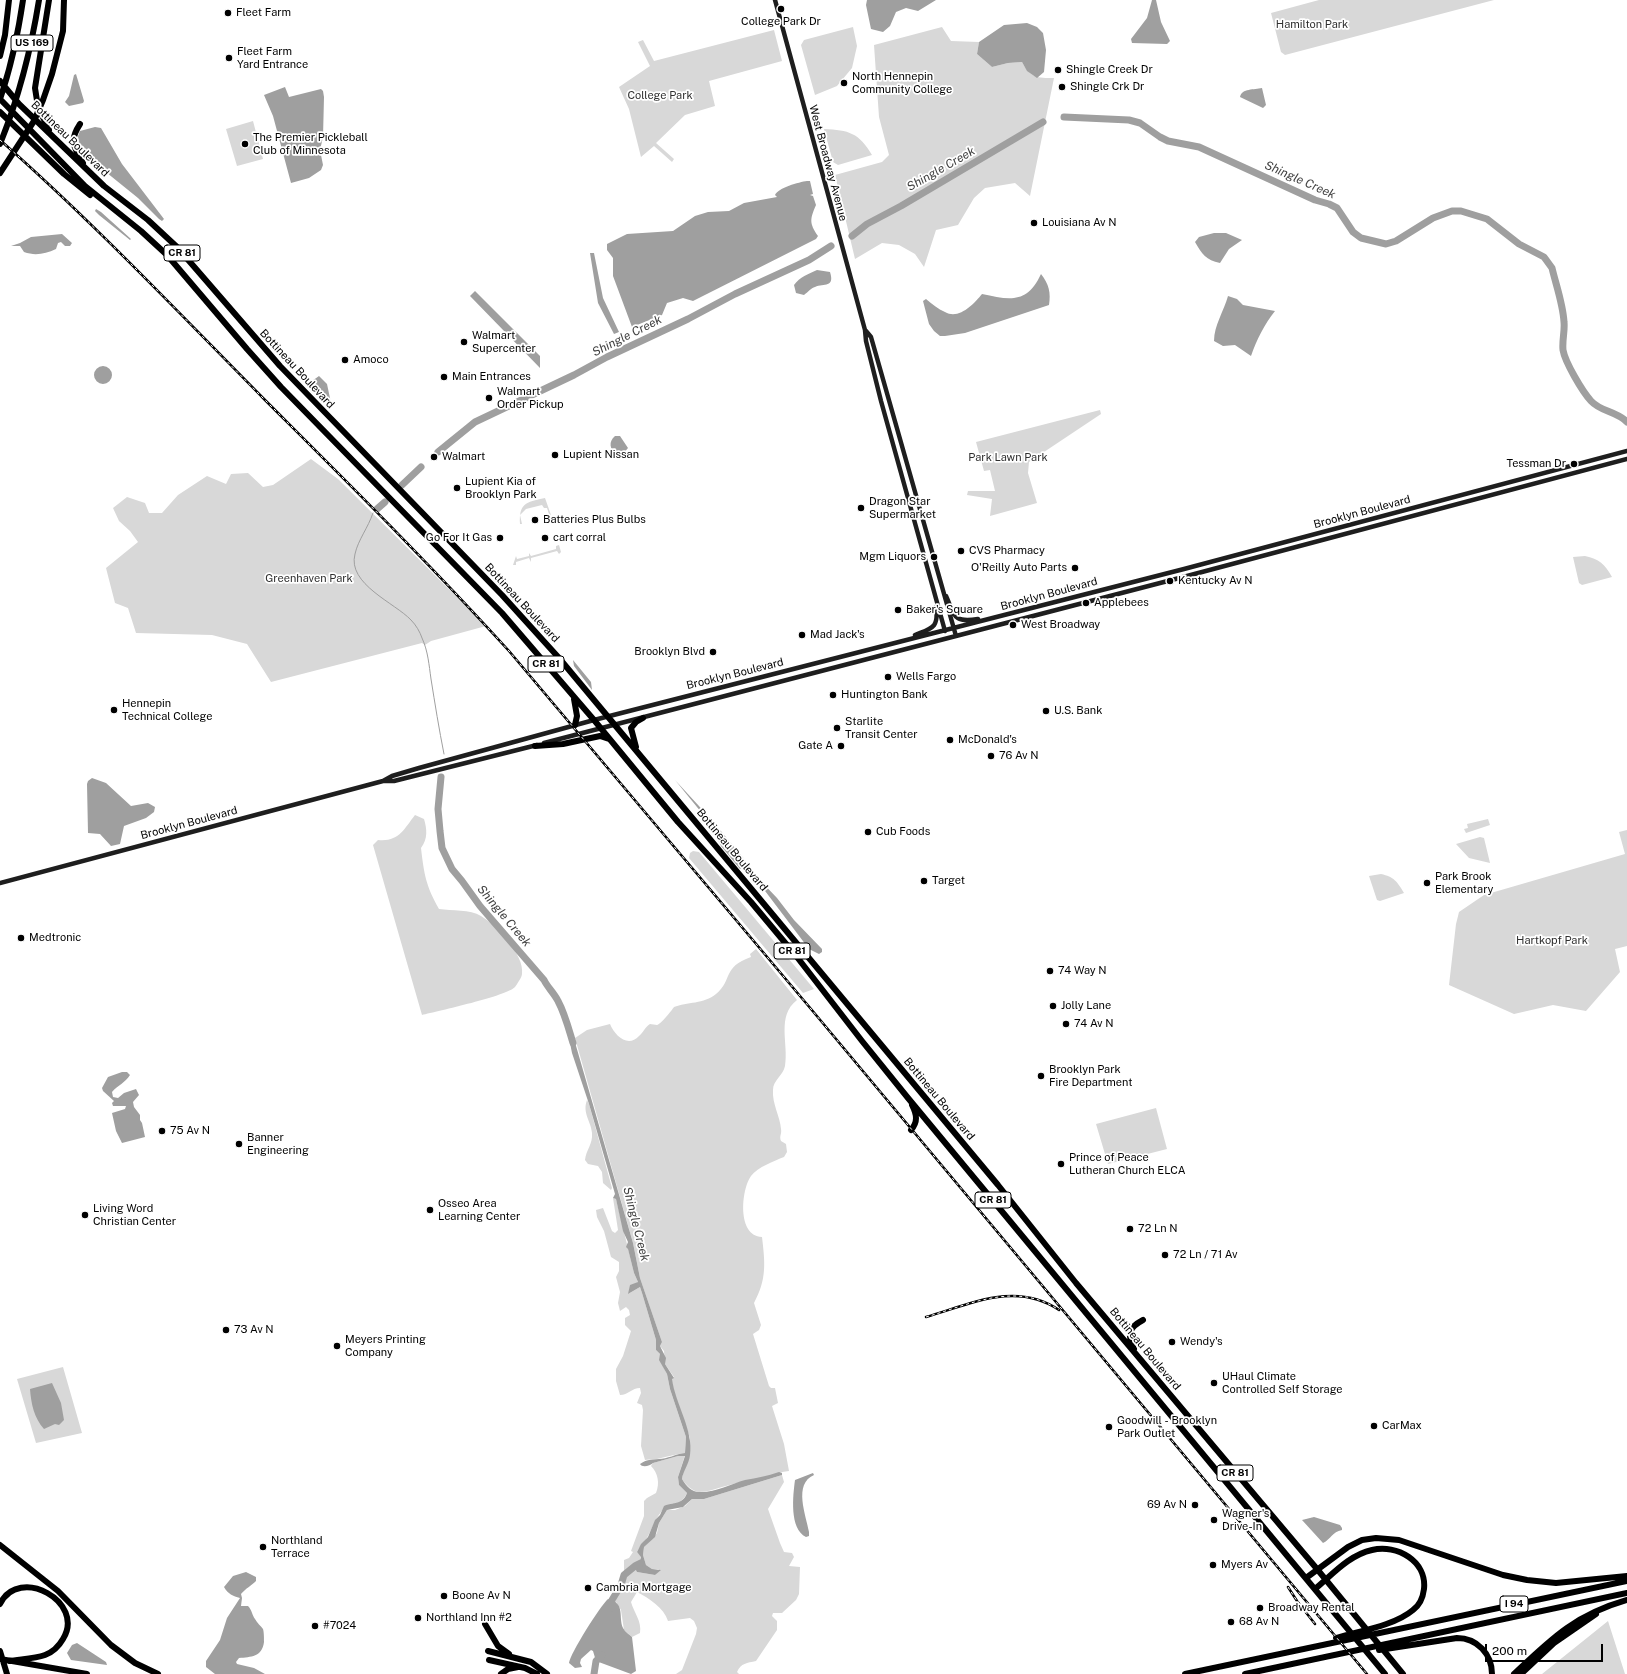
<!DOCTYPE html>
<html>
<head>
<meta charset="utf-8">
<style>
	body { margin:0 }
	#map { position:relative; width:1627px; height:1674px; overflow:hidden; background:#fff; font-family:"Public Sans",sans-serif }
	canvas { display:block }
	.scale { position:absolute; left:1485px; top:1644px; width:118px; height:18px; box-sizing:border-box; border:2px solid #000; border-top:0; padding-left:5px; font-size:12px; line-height:14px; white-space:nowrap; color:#000; -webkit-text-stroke:3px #fff; paint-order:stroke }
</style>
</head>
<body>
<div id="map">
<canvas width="1627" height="1674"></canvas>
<div class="scale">200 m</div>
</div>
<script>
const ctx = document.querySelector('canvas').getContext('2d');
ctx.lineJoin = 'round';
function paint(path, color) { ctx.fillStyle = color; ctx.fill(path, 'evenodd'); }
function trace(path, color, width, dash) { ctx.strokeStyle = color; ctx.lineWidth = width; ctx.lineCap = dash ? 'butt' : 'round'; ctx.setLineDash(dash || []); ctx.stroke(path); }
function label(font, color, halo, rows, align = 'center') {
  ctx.font = font + ' "Public Sans",sans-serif'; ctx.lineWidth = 3.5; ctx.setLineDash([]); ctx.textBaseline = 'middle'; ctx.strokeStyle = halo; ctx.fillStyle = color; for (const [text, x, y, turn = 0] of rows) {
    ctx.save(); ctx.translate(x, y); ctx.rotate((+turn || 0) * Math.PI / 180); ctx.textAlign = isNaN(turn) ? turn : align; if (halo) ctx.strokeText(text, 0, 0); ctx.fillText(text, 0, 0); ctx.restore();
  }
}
paint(new Path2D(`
	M1319,0H1494L1285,55L1281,52L1271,13Z
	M853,27L857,46L852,68L837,86L815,95L801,45L804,40Z
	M942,27L951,41L979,42L977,54L992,67L1008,63L1022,62C1031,78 1037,78 1054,78L1030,196L1015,183L985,188L974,198L958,225L936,230L924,267L915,254L899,245L882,243L855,259L835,175L882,162L889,155L879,117L874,45Z
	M774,30L782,61L709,81L715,106L685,115L656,143L674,159L672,162L654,146L641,157L629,109L619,87L650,66L638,42L643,40L654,61Z
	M253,121L263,159L237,166L226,129Z
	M824,129C849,130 859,133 872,155L838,165L833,162Z
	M1100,410L1101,414L1029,462L1028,473L1037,503L990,516L992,499L967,495L968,491H995L990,470L984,471L976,442Z
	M311,459L338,479L486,626L431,641L425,645L422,643L271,682L247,644L212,635L136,633L128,608L115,603L106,568L138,542L130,531L119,521L113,508L127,497L145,503L149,513H162L178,495L207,476L226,484L231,474L248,473L263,487L273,485Z
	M545,498L551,515L550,517H546V515L549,514L547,508H544L542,505L526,509L520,515L522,524H520C519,504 525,502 545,498Z
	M559,545L561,552L559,554L557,551L531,558V562L529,558L516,562V565H513L516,556L517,559L529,556V553L531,556L556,549V546Z
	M1585,556C1599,559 1605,564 1612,577L1582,585L1579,583L1573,557Z
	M415,815L424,819C427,829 428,839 421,848C424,874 426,886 439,909C452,911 470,909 481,916C496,925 525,955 522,974C522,977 517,984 515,987C507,996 438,1011 422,1015L373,845L378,840C399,842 404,829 415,815Z
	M1488,819L1490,825L1466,833L1464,829L1468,828L1467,824Z
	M1627,830V946L1615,949L1620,972L1586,1011L1553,1005L1514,1014L1449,985L1456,924L1459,912L1484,895L1625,854L1619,832Z
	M1480,837L1484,838L1490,863L1469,858L1456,844Z
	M693,851L699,852L814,989L803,993L689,858L690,853Z
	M1381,874C1394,877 1397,881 1404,893L1380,901L1377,900L1369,876Z
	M756,949L797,1000C776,1016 789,1044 785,1066C783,1076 773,1080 773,1090C772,1104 780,1116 781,1129C782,1134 779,1136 781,1141L786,1144L787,1152L784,1157C774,1161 758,1167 751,1176C741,1190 737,1236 762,1237C765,1263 767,1279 754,1303L761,1325L759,1330L753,1334L769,1386L771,1388H775L778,1403L772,1406L784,1444L789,1471C779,1472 775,1475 766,1477C752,1480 739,1482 726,1486C718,1488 708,1492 699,1492C692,1491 686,1485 682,1479L690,1438L673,1389L671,1379L674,1377L665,1364L664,1351L660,1346L662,1342L640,1278L633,1243L575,1038L587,1030L610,1024C615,1036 628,1048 639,1036C643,1033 645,1027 650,1024C652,1024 655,1025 657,1025C661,1024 672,1010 674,1007C687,1002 704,1004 716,994C733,980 722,967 751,957L750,954Z
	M587,1100L589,1104L612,1188L611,1190L603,1183L602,1172L598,1166L588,1164L585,1160C586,1150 593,1144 592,1133C591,1121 582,1113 587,1100Z
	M1156,1108L1167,1149L1108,1164L1096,1124Z
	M613,1198L616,1199L634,1273L638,1282L628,1294L640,1287L642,1293L656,1340V1350L660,1354V1360L667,1374L670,1389L686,1437L685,1453C676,1454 670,1456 661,1458C656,1460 650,1459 645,1460L641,1446L643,1410L642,1405L637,1403L641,1393L640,1388C632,1388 628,1395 620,1395L616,1381V1369L623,1356L631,1331L625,1325V1318L630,1315L629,1310L626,1307L620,1311L618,1303L620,1292L616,1277L619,1271V1262L611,1257L604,1231L597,1217L596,1210L603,1208L612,1231L615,1233L618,1230Z
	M63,1367L82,1433L36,1443L17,1379Z
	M685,1455L678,1477L679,1485L687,1493C683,1502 677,1504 667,1505C657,1515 654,1524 648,1536C645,1542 640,1545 637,1552L641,1556L640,1561L624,1573V1560L629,1558L633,1552L631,1551L644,1516V1501L647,1498L656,1493C660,1483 658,1473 651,1466L653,1463L678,1456Z
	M782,1475L784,1482L768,1509L780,1543L784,1552L792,1553L794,1557L789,1566L800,1567L799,1594L796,1600L782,1613H773L772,1616L777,1621V1630L756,1661C747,1663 741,1663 737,1672L739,1674H676L682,1670L696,1634L697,1628L694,1621L690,1618L668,1621C664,1608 649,1598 637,1592L631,1602C634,1613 642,1621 640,1633L632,1637L624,1630L621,1610L616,1602L615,1598L619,1594L626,1576L635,1568L637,1572L655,1575L659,1569H652L646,1565L643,1555L644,1547L657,1533L659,1523L667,1510H675L685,1506L693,1498L704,1499Z
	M1608,1621L1625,1674H1542Z`), '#d8d8d8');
paint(new Path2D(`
	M867,0H936L918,11L906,8L896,12L890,26L883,32L871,29L866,5Z
	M1152,0H1156L1161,22L1170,41L1167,44L1132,43L1131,39L1147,18Z
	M1027,23L1037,27L1043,33L1046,50L1044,72L1037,78L1027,71L1022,62L1008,63L992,67L977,54L979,42L1004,25Z
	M76,74L84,101L83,103L69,106L65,102L69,96L74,75Z
	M285,87L289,97L321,89L323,91L324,97L323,137L320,150L323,165L321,170L309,178L291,183L273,116L264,95Z
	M1262,88L1266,105L1263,108L1240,97C1242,88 1254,90 1262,88Z
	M95,127L101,128L122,164L164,219L162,221L159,219L138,198L91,160L79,145L78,136L80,131Z
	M807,181H810L813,194L810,195L813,196L816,205C810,219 809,223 818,236L816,239L693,301L683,298L667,303L662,315L632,327L613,276V258L607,250V244L627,234L673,231L695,216L708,212L729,211L744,203L777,197L775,195C778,188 799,182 807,181Z
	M96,209L101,212L131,239L130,240L99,215L95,211Z
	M1214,233H1226L1242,240L1229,249L1220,263C1206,260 1202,254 1195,242L1199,237Z
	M62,234L72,243L70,246H65L61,242L58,243L56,249C45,254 35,256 24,252L20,246H11L20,243L31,237Z
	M590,253H594L603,298L619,332L614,334L598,303Z
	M817,270L830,272C835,288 824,283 815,287C811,288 808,292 804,295L796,293L794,285C800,277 808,274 817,270Z
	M1041,274C1049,284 1051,293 1049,305L965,333L945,336H940L934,331L929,324L923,301L926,299C932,304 938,309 945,312C959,320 974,304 982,294C1010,300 1027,304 1041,274Z
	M475,291L540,356V368L470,296Z
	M1228,296L1237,299L1243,305L1275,311C1264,325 1257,339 1251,356L1235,345L1223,346L1214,341C1214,325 1224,311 1228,296Z
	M94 375a9 9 0 1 1 18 0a9 9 0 1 1-18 0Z
	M319,376L327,384L331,403L330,405L312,383V381Z
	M615,436H620L628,448L622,455H616C610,449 608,442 615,436Z
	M573,660L591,682L592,690L574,666Z
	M92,778L106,783L131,806L148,803L155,807L154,812L146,818L124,826L120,844L111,846L100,834L88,833L87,784L88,781Z
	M675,780L710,818L745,860L746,864L740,869L721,846L710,823Z
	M757,877L777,898L794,920L822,949V952L819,954L809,949L756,879Z
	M572,1032L633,1243L640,1278L662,1342L660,1346L666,1358L665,1364L674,1378L672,1379C675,1403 694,1431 690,1455C689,1464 683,1471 682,1479C686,1486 692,1492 699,1492C714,1493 731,1484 745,1480C757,1478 767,1476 779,1472L782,1473V1475L704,1499H692L683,1507L667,1510L659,1523L655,1537L644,1547L643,1555L646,1565L652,1569L661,1570L655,1575L637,1572L633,1565L640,1561L641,1557L637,1552L641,1544L648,1537L655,1520L660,1515L664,1506C673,1502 683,1505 687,1493L679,1485L678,1477L685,1456H678L653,1463C650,1466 642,1468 640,1464C647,1459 651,1460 659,1459C667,1459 676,1454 685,1453L686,1437L670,1389L667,1374L659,1360L660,1354L656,1350V1340L642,1293L640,1287L628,1294L630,1285L638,1282L634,1273L628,1249L626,1247L628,1242L623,1231L616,1199L613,1198L615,1194L589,1104L572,1053L569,1038Z
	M122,1072H127L130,1075C125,1083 118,1085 112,1092L113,1097L118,1098L124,1093L136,1089L139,1095L133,1102L134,1107L140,1115V1120L142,1123L145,1137L122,1143L116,1131L112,1113L125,1109L126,1106H113L112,1103L114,1101L103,1091L102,1088L108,1077Z
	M52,1383L61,1403L64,1420L59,1425L55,1424L44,1429C34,1418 31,1403 30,1389Z
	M813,1473L814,1475C793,1484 806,1515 809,1532V1536L806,1537C789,1529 793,1495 795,1480Z
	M1314,1517L1340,1525L1342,1528V1530C1332,1532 1331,1539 1323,1543L1302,1520Z
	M246,1572L256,1577V1581C251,1586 246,1588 241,1594L242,1598L241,1606H248C252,1610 252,1615 255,1619C257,1623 261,1626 263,1629C264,1632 264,1638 264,1642C262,1657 251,1657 239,1658L236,1662L237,1664L254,1668L265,1674H215L206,1667V1661L220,1640L227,1618L240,1598C233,1596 228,1594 224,1587L233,1576Z
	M608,1599C626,1603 618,1617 623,1628C625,1632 629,1634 632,1637L636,1671L631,1674L596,1661L593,1651L591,1650L581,1659L580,1663L582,1667L575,1668L569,1663C570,1654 600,1606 608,1599Z
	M77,1643L106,1662L107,1665L71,1660L67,1653L72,1645Z`), '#9f9f9f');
trace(new Path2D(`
	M373,513C368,528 358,540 355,554C347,584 395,603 411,620C416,625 420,632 422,638C428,651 429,665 431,679C435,704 439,729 444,754`), '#9f9f9f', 1);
trace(new Path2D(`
	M1064,117L1129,120L1140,123L1160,137L1168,141L1199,147L1315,200L1329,204L1337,208L1353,232L1361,238L1386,244L1396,241L1433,218L1452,211H1461L1487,219L1519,244L1544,257L1552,268C1556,285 1563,304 1564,322C1565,331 1562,340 1563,350C1565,362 1582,391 1591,401C1601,412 1616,411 1627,422
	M852,236L867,224L901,206L1043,122
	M438,452L475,422L574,375L607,357L688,319L735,294L809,260L831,246
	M402,485L421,467
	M377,509L385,502
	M441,777L438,809L440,831L442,848L452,869L462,881L480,906L544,980C548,988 554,993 558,1001C565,1014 569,1030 573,1043
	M612,1608V1600L621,1585L624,1575L635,1566L641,1563
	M594,1674L596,1661L602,1655`), '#9f9f9f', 7);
trace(new Path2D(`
	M775,0L865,330L866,341L881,401L945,631
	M866,331L871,337L956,636
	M946,596C955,616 953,623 978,619
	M915,635C932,628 939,628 936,607
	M544,743L1187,576L1627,459
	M384,781H394L537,745
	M0,883L383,781L392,776L419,768L594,720L1184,569L1627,451`), '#1e1e1e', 4.5);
trace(new Path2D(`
	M0,56L5,35L9,0
	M0,81L19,104L104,186L148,220L177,247L280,366L502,595L559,658L998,1185L1076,1283L1317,1569L1403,1674
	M0,99L85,186L141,231L167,255L247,349L281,387L502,613L594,720L678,822L751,902L797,957L862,1041L908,1098L1385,1674
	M0,99C11,67 18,34 23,0
	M0,112L64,174L90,195
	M80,124C69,141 73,146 83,163
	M49,130L38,107L35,88L49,0
	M0,144C19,97 31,50 39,0
	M0,173L34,121L43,100L52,74L63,31L64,0
	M574,699L577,716L575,725
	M535,746L563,744L600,736L609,739
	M636,747L631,728L636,722L643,718
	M911,1130C918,1122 917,1115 912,1105
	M1134,1349C1127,1334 1128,1328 1143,1320
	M0,1545L58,1591L111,1645L135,1663L158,1674
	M1306,1578L1348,1547L1362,1540L1376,1538L1399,1540L1503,1575L1527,1580L1556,1583L1627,1576
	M1315,1589C1332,1575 1349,1555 1372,1550C1397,1544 1427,1561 1424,1589C1423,1597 1420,1605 1413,1610C1394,1626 1359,1631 1336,1638
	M0,1604C19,1565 86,1602 63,1639C59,1646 53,1652 45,1655C34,1659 20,1659 9,1661
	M485,1624L498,1646L509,1654
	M1379,1650L1457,1638C1477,1638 1492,1654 1492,1674
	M0,1651L7,1674
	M488,1651L531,1662L547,1674
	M0,1659L87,1674
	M489,1660L525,1668L537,1674
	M501,1674L508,1669L518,1667
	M1185,1674L1627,1581
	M1245,1674L1627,1593
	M1514,1674C1552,1638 1575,1615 1627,1600
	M1521,1674L1554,1643L1596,1614`), '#000', 6);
const rail = new Path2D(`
	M0,140C93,222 177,311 264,399C347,482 430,564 509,651L811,1009L1367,1674
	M926,1317C971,1304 1016,1281 1059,1310
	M1288,1587L1297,1601L1315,1624`);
trace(rail, '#000', 2.5);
trace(rail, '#fff', 1, [3]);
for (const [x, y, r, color] of [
	[781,9,4,"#000"],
	[228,13,4,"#000"],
	[229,58,4,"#000"],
	[1058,70,4,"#000"],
	[844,83,4,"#000"],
	[1062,87,4,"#000"],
	[245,144,4,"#000"],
	[1034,223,4,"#000"],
	[464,342,4,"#000"],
	[345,360,4,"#000"],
	[444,377,4,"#000"],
	[489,398,4,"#000"],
	[555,455,4,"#000"],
	[434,457,4,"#000"],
	[1574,464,4,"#000"],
	[457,488,4,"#000"],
	[861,508,4,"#000"],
	[535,520,4,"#000"],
	[500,538,4,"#000"],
	[545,538,4,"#000"],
	[961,551,4,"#000"],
	[934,557,4,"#000"],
	[1075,568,4,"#000"],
	[1170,581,4,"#000"],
	[1086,603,4,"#000"],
	[898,610,4,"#000"],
	[1013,625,4,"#000"],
	[802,635,4,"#000"],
	[713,652,4,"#000"],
	[888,677,4,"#000"],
	[833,695,4,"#000"],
	[114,710,4,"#000"],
	[1046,711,4,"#000"],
	[837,728,4,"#000"],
	[950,740,4,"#000"],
	[841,746,4,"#000"],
	[991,756,4,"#000"],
	[868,832,4,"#000"],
	[924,881,4,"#000"],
	[1427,883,4,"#000"],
	[21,938,4,"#000"],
	[1050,971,4,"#000"],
	[1053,1006,4,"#000"],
	[1066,1024,4,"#000"],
	[1041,1076,4,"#000"],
	[162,1131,4,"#000"],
	[239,1144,4,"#000"],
	[1061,1164,4,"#000"],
	[430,1210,4,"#000"],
	[85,1215,4,"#000"],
	[1130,1229,4,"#000"],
	[1165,1255,4,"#000"],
	[226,1330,4,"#000"],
	[1172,1342,4,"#000"],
	[337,1346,4,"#000"],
	[1214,1383,4,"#000"],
	[1374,1426,4,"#000"],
	[1109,1427,4,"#000"],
	[1195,1505,4,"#000"],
	[1214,1520,4,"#000"],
	[263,1547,4,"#000"],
	[1213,1565,4,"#000"],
	[588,1588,4,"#000"],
	[444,1596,4,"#000"],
	[1260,1608,4,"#000"],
	[418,1618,4,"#000"],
	[1231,1622,4,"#000"],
	[315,1626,4,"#000"]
]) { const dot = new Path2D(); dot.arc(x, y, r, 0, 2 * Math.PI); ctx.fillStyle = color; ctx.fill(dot); trace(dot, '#fff', 1.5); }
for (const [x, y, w] of [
	[32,43,42],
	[182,253,36],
	[546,664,36],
	[792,951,36],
	[993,1200,36],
	[1235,1473,36],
	[1514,1604,28]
]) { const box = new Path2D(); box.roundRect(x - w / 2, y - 8, w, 16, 3); ctx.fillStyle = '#fff'; ctx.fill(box); trace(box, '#000', 1); }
label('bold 10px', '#000', null, [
	["US 169",32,43],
	["CR 81",182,253],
	["CR 81",546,664],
	["CR 81",792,951],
	["CR 81",993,1200],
	["CR 81",1235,1473],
	["I 94",1514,1604]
]);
label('11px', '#000', '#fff', [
	["Fleet Farm",236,13],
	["College Park Dr",781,22,"center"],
	["Fleet Farm",237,52],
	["Yard Entrance",237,65],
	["Shingle Creek Dr",1066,70],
	["North Hennepin",852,77],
	["Community College",852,90],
	["Shingle Crk Dr",1070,87],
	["The Premier Pickleball",253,138],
	["Club of Minnesota",253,151],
	["Louisiana Av N",1042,223],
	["Walmart",472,336],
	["Supercenter",472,349],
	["Amoco",353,360],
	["Main Entrances",452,377],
	["Walmart",497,392],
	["Order Pickup",497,405],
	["Lupient Nissan",563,455],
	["Walmart",442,457],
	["Tessman Dr",1566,464,"right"],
	["Lupient Kia of",465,482],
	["Brooklyn Park",465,495],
	["Dragon Star",869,502],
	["Supermarket",869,515],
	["Batteries Plus Bulbs",543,520],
	["Go For It Gas",492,538,"right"],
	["cart corral",553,538],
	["CVS Pharmacy",969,551],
	["Mgm Liquors",926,557,"right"],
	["O'Reilly Auto Parts",1067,568,"right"],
	["Kentucky Av N",1178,581],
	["Applebees",1094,603],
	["Baker's Square",906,610],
	["West Broadway",1021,625],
	["Mad Jack's",810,635],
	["Brooklyn Blvd",705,652,"right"],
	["Wells Fargo",896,677],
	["Huntington Bank",841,695],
	["Hennepin",122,704],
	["Technical College",122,717],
	["U.S. Bank",1054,711],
	["Starlite",845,722],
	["Transit Center",845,735],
	["McDonald's",958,740],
	["Gate A",833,746,"right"],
	["76 Av N",999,756],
	["Cub Foods",876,832],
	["Park Brook",1435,877],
	["Elementary",1435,890],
	["Target",932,881],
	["Medtronic",29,938],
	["74 Way N",1058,971],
	["Jolly Lane",1061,1006],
	["74 Av N",1074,1024],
	["Brooklyn Park",1049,1070],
	["Fire Department",1049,1083],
	["75 Av N",170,1131],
	["Banner",247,1138],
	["Engineering",247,1151],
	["Prince of Peace",1069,1158],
	["Lutheran Church ELCA",1069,1171],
	["Osseo Area",438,1204],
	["Learning Center",438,1217],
	["Living Word",93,1209],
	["Christian Center",93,1222],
	["72 Ln N",1138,1229],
	["72 Ln / 71 Av",1173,1255],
	["73 Av N",234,1330],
	["Meyers Printing",345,1340],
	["Company",345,1353],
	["Wendy's",1180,1342],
	["UHaul Climate",1222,1377],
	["Controlled Self Storage",1222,1390],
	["Goodwill - Brooklyn",1117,1421],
	["Park Outlet",1117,1434],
	["CarMax",1382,1426],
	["69 Av N",1187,1505,"right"],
	["Wagner's",1222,1514],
	["Drive-In",1222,1527],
	["Northland",271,1541],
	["Terrace",271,1554],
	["Myers Av",1221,1565],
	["Cambria Mortgage",596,1588],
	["Boone Av N",452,1596],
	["Broadway Rental",1268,1608],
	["Northland Inn #2",426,1618],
	["68 Av N",1239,1622],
	["#7024",323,1626]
], 'left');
label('11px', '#2f2f2f', '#fff', [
	["Hamilton Park",1312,25],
	["College Park",660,96],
	["Park Lawn Park",1008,458],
	["Greenhaven Park",309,579],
	["Hartkopf Park",1552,941]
]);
label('11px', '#000', '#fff', [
	["Bottineau Boulevard",70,139,44],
	["West Broadway Avenue",828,163,75],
	["Bottineau Boulevard",297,369,47],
	["Brooklyn Boulevard",1362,512,-15],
	["Brooklyn Boulevard",1049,594,-15],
	["Bottineau Boulevard",522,603,47],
	["Brooklyn Boulevard",735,674,-14],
	["Brooklyn Boulevard",189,823,-15],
	["Bottineau Boulevard",732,850,50],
	["Bottineau Boulevard",939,1099,50],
	["Bottineau Boulevard",1145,1349,50]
]);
label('italic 12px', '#404040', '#fff', [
	["Shingle Creek",941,169,-30],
	["Shingle Creek",1300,180,24],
	["Shingle Creek",627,336,-27],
	["Shingle Creek",504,916,50],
	["Shingle Creek",636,1224,76]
]);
</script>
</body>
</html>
